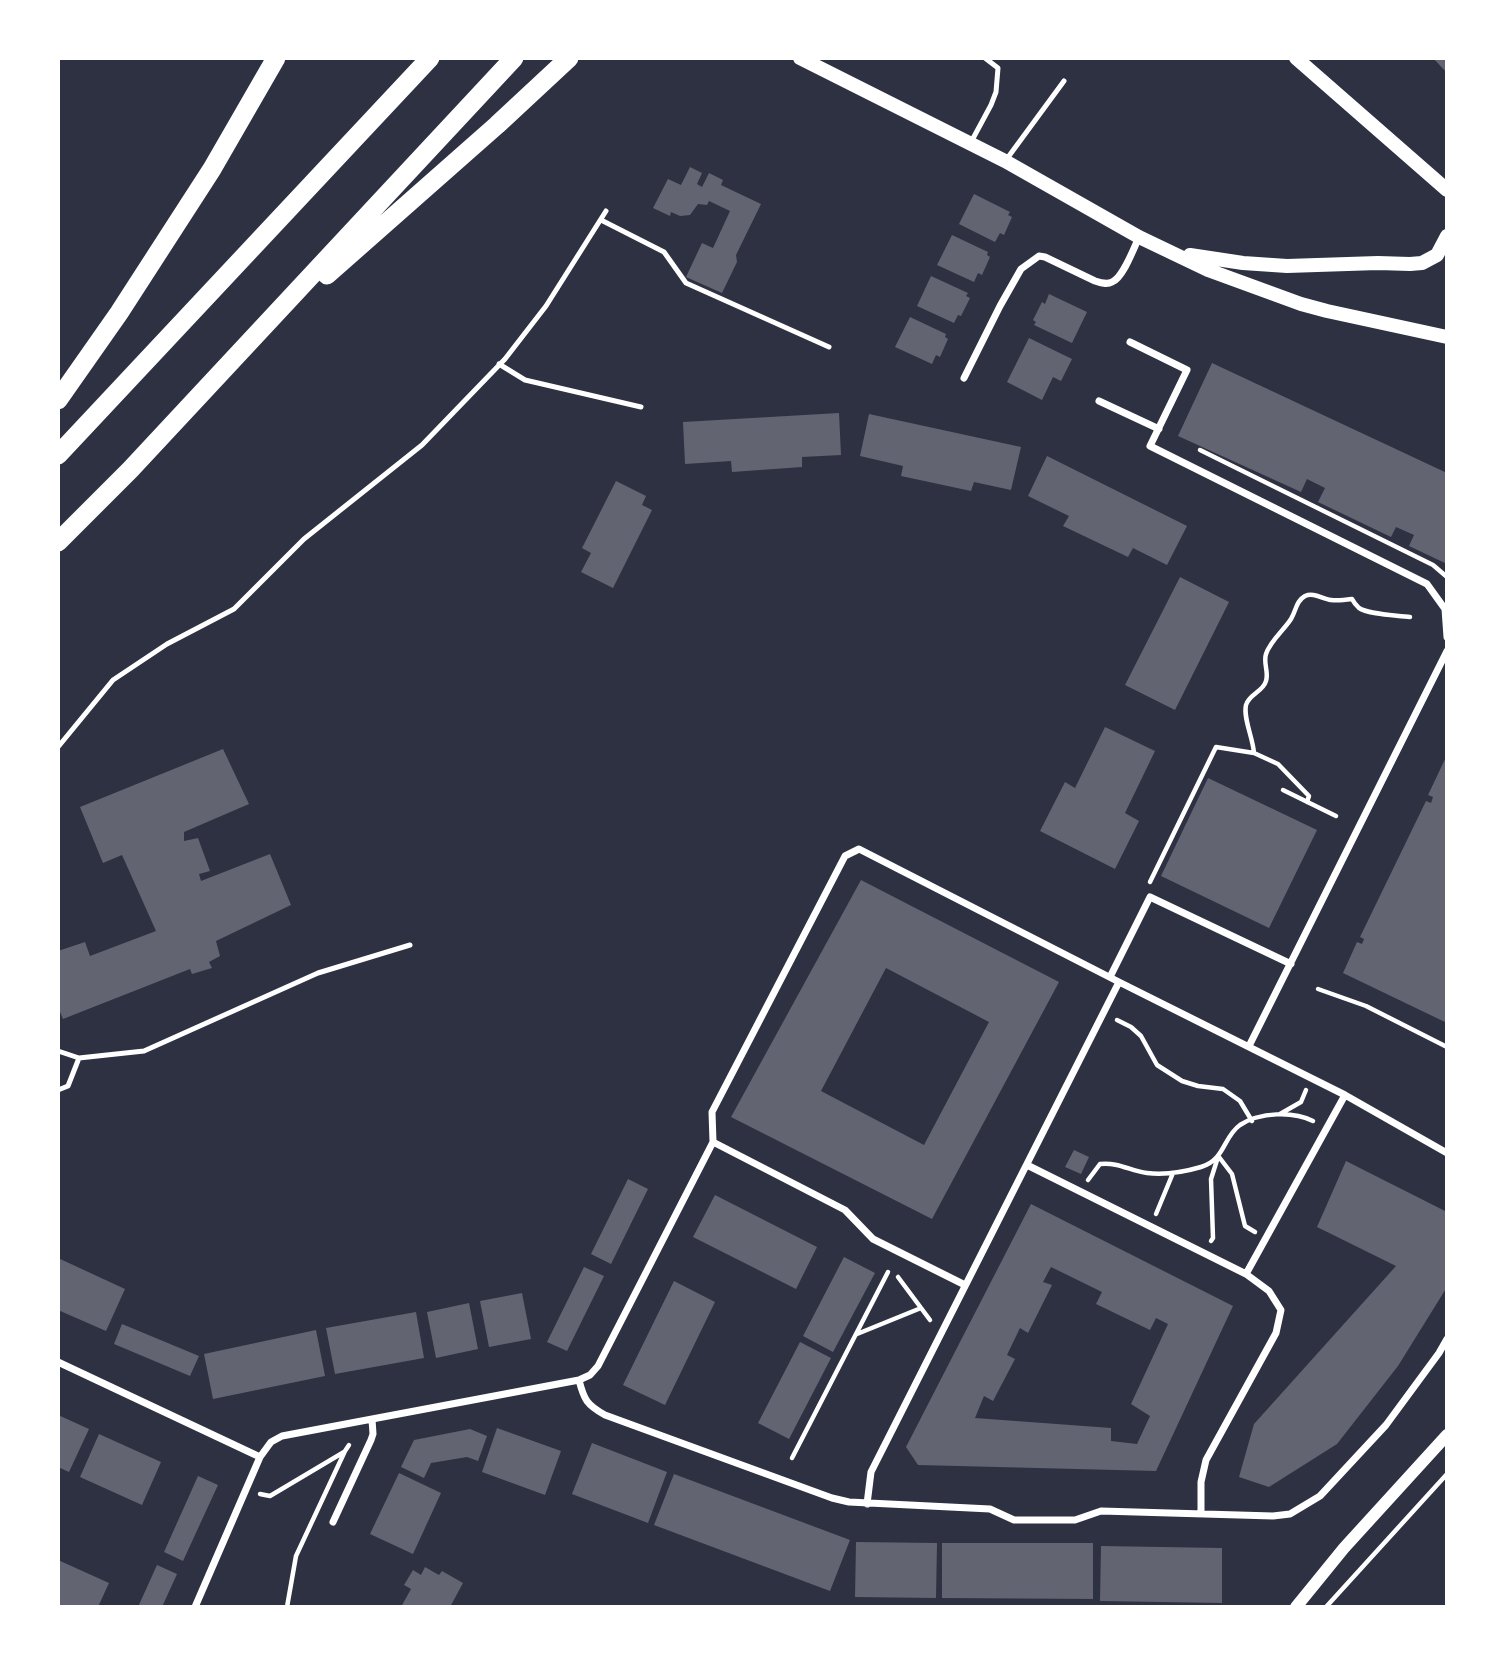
<!DOCTYPE html>
<html>
<head>
<meta charset="utf-8">
<style>
	body { margin:0 }
	#map { position:relative; width:1505px; height:1665px; overflow:hidden; background:#2d3142; font-family:Manrope,sans-serif }
	canvas { display:block }
	.frame { position:absolute; inset:0; border:60px solid #fff; pointer-events:none }
</style>
</head>
<body>
<div id="map">
<canvas width="1505" height="1665"></canvas>
<div class="frame"></div>
</div>
<script>
const ctx = document.querySelector('canvas').getContext('2d');
ctx.lineJoin = 'round';
function paint(path, color) { ctx.fillStyle = color; ctx.fill(path, 'evenodd'); }
function trace(path, color, width, dash) { ctx.strokeStyle = color; ctx.lineWidth = width; ctx.lineCap = dash ? 'butt' : 'round'; ctx.setLineDash(dash || []); ctx.stroke(path); }
paint(new Path2D(`
	M1433,58H1447V73Z
	M690,167L702,173L697,184L702,187L709,173L723,180L721,185L761,204L736,255L737,262L722,293L686,277L702,243L713,248L730,211L709,201L707,205L698,204L690,215L680,216L671,212L670,216L653,208L668,179L681,185Z
	M974,194L1010,212L1008,215L1012,217L1004,235L1000,233L995,242L959,224Z
	M952,235L988,252L987,255L990,257L982,275L978,273L974,282L937,265Z
	M931,276L968,293L966,296L970,298L961,316L958,315L954,323L917,306Z
	M1049,294L1087,312L1072,343L1034,325L1036,322L1033,320L1042,302L1045,304Z
	M910,317L946,334L945,337L948,339L940,357L936,355L932,364L895,347Z
	M1029,338L1072,359L1061,381L1053,377L1042,400L1007,382Z
	M1212,363L1447,473V564L1409,546L1414,535L1396,527L1391,537L1318,502L1325,488L1307,479L1301,492L1178,436Z
	M839,413L841,455L802,457V467L732,472L731,461L685,464L683,422Z
	M869,414L1021,447L1011,490L974,482L971,491L901,476L903,466L860,456Z
	M1047,456L1187,526L1167,565L1133,548L1128,557L1063,526L1069,516L1028,496Z
	M616,481L646,496L642,505L652,510L613,588L581,572L591,553L582,548Z
	M1180,577L1229,602L1175,710L1125,685Z
	M1105,727L1155,751L1125,813L1139,821L1115,869L1040,831L1065,782L1075,788Z
	M223,749L249,804L184,832V841L198,838L210,871L199,874L201,881L270,854L291,905L216,941L220,956L209,962L212,968L192,974L190,969L63,1019L58,1007V951L85,942L90,956L156,931L122,855L103,863L80,807Z
	M1447,755V1023L1343,973L1357,942L1362,944L1364,939L1360,937L1426,801L1431,803L1433,797L1428,795Z
	M1208,778L1317,830L1269,928L1161,876Z
	M861,880L1059,982L932,1219L731,1117ZM886,968L989,1022L924,1145L821,1091Z
	M1074,1150L1089,1157L1081,1174L1065,1167Z
	M1346,1161L1447,1212V1287L1398,1366L1337,1444L1269,1487L1239,1477L1254,1424L1396,1266L1317,1227Z
	M628,1179L648,1189L611,1264L591,1254Z
	M715,1195L817,1247L796,1289L693,1237Z
	M1031,1204L1233,1306L1156,1471L918,1465L906,1447ZM1051,1267L1102,1292L1096,1304L1150,1330L1156,1318L1168,1324L1131,1404L1150,1416L1137,1444L1111,1441V1428L975,1418L984,1396L993,1401L1015,1359L1007,1355L1020,1328L1028,1333L1052,1285L1043,1282Z
	M844,1257L875,1273L833,1352L803,1336Z
	M58,1258L125,1289L106,1331L58,1310Z
	M584,1267L604,1276L567,1351L547,1342Z
	M674,1281L715,1302L665,1405L623,1385Z
	M522,1293L531,1339L489,1347L480,1301Z
	M469,1303L478,1349L436,1358L427,1312Z
	M416,1312L424,1358L335,1374L326,1328Z
	M122,1324L199,1356L190,1376L114,1344Z
	M316,1330L325,1376L213,1399L204,1354Z
	M800,1342L831,1358L789,1439L758,1423Z
	M58,1415L89,1429L69,1472L58,1467Z
	M497,1428L561,1451L545,1495L482,1472Z
	M470,1429L487,1436L478,1461L467,1457L431,1463L424,1478L401,1467L414,1440Z
	M99,1434L161,1462L142,1505L80,1477Z
	M592,1443L667,1472L648,1523L572,1494Z
	M399,1473L441,1493L413,1554L370,1534Z
	M674,1474L850,1540L830,1591L654,1525Z
	M198,1476L218,1485L183,1561L164,1552Z
	M856,1542L937,1543L936,1598L855,1597Z
	M942,1543H1093V1599L942,1598Z
	M1101,1546L1222,1548V1603L1100,1601Z
	M58,1560L109,1583L98,1607H58Z
	M157,1565L177,1574L162,1607H138Z
	M425,1567L439,1575L442,1571L463,1583L450,1607H401L411,1589L404,1585L413,1570L421,1575Z`), '#626471');
trace(new Path2D(`
	M1200,450L1433,565L1447,577
	M1254,753C1253,738 1243,718 1246,705C1249,694 1263,692 1266,681C1269,672 1263,663 1266,654C1270,641 1284,630 1291,619C1296,611 1296,601 1305,596C1314,592 1322,599 1331,600C1337,601 1345,600 1352,599C1353,601 1358,607 1359,608C1370,615 1396,615 1410,617
	M1283,790L1336,816
	M1150,882L1216,747L1254,753L1278,764L1309,796L1307,802
	M1318,989L1366,1006L1447,1047
	M1117,1020L1131,1027L1141,1036L1157,1065L1182,1081L1198,1086L1223,1089L1240,1101L1252,1121
	M1280,1114L1301,1102L1306,1090
	M1219,1157L1232,1174L1245,1226L1255,1232
	M1088,1180L1100,1164C1119,1162 1130,1171 1147,1173C1165,1175 1184,1172 1201,1167C1225,1160 1223,1137 1240,1125C1260,1112 1293,1111 1313,1121
	M1156,1214L1173,1173
	M1211,1241L1213,1238L1211,1179L1218,1157
	M898,1277L930,1320
	M857,1334L921,1308
	M792,1458L888,1272
	M260,1494L270,1496L344,1452
	M287,1607L296,1556L345,1451L349,1445
	M1326,1607L1447,1474`), '#fff', 4.5);
trace(new Path2D(`
	M970,144L991,105L996,92L998,68L985,58
	M1006,160L1064,81
	M601,220L664,252L686,283L829,347
	M499,364L525,380L641,407
	M58,747L113,680L167,644L234,609L304,539L422,445L505,359L546,306L606,211
	M58,1051L79,1058L144,1051L318,973L410,945
	M58,1090L68,1086L79,1058`), '#fff', 5);
trace(new Path2D(`
	M1130,342L1187,370L1150,446L1427,584L1445,609L1447,637
	M964,378L1000,306L1021,269L1039,256L1045,257L1095,281C1101,283 1107,285 1112,282C1123,278 1134,248 1139,237
	M1099,401L1159,429
	M1110,977L1150,897L1291,964
	M1249,1046L1447,651
	M1027,1165L1246,1274L1269,1291L1281,1310L1276,1333L1206,1460L1201,1482V1514
	M1246,1274L1345,1095
	M965,1285L873,1239L845,1210L713,1142L712,1112L845,856L859,849L1119,982L1345,1095L1447,1153
	M58,1362L260,1457
	M579,1380C584,1400 587,1405 605,1415L832,1498L849,1502L990,1509L1014,1520H1075L1101,1511L1273,1516L1290,1514L1320,1496L1386,1425L1439,1353L1447,1339
	M867,1504L871,1472L1119,982
	M333,1522L371,1440L373,1434L372,1419
	M195,1607L260,1457L271,1442L282,1436L579,1380L590,1375L598,1366L713,1142`), '#fff', 7);
trace(new Path2D(`
	M1296,1607L1344,1548L1447,1435`), '#fff', 12);
trace(new Path2D(`
	M800,58L1005,161L1139,237L1208,270L1301,304L1327,311L1447,337
	M1296,58L1447,190
	M1190,255L1243,263L1287,266L1378,263L1410,264L1422,263L1437,255L1447,236`), '#fff', 14);
trace(new Path2D(`
	M327,275L497,125L569,58
	M58,400L119,313L212,169L276,58
	M58,455L430,58
	M58,542L130,470L514,58`), '#fff', 19);
</script>
</body>
</html>
